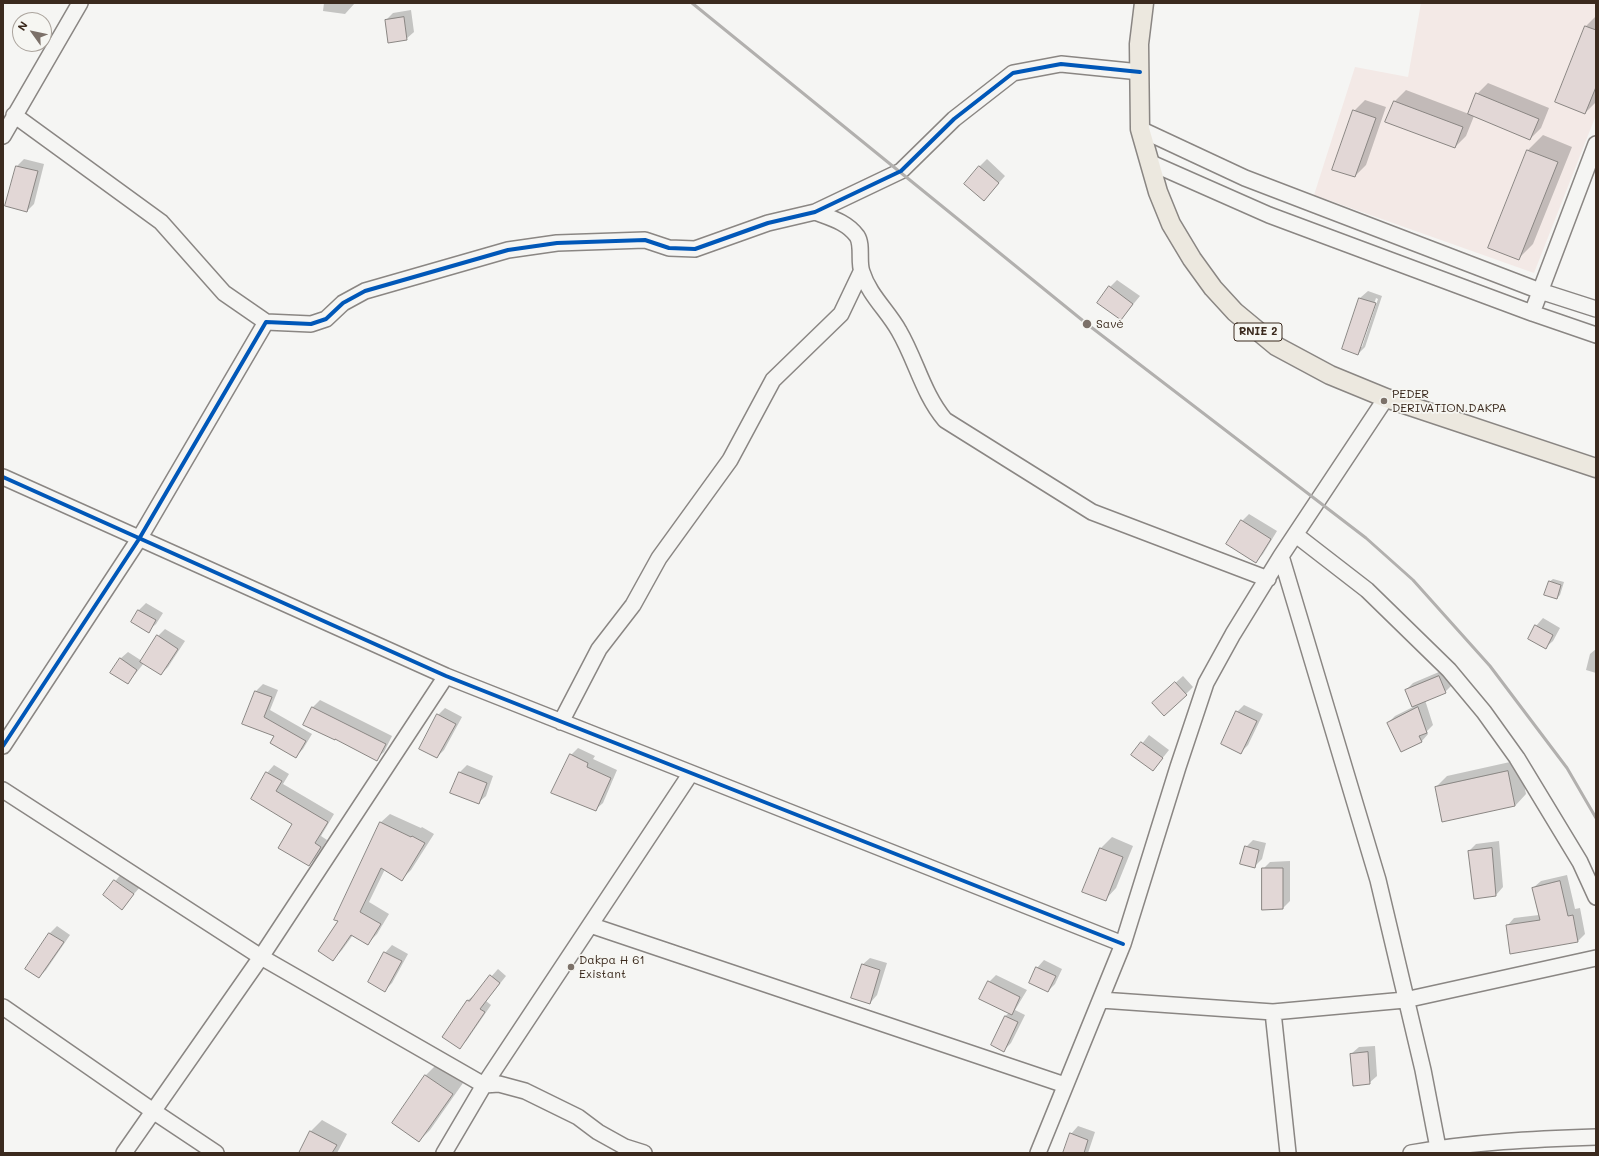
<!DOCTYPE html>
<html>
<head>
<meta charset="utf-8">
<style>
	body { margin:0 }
	#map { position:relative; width:1599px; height:1156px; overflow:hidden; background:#f5f5f3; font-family:Mali,sans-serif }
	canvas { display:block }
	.frame { position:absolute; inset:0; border:4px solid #3b2a1e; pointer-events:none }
	.north { position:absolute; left:12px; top:12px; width:40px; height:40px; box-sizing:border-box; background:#f6f6f2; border:1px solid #aba49d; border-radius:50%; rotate:303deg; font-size:11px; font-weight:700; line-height:16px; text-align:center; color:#3b2a1e }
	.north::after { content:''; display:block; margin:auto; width:14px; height:18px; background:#7c7169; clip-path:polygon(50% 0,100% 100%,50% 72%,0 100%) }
</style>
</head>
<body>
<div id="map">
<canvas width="1599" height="1156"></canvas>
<div class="frame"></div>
<div class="north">N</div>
</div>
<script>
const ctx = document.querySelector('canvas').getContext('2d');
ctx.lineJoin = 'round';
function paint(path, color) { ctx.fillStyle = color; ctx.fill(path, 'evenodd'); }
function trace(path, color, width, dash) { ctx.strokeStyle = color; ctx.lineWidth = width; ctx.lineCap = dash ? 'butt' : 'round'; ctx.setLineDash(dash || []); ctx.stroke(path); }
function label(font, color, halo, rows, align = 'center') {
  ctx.font = font + ' Mali,sans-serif'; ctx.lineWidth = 3.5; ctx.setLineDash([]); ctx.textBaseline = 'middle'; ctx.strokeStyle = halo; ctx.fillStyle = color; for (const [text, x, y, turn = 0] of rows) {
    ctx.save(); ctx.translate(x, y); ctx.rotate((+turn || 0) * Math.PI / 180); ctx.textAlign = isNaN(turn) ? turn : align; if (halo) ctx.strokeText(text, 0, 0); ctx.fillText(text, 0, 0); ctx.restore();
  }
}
paint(new Path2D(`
	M1421,3H1596V115L1534,273L1314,195L1355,67L1408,77Z`), '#f3e9e6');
paint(new Path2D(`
	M324,3H355L345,14L323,11Z
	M411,10L414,32L406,39L389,41L386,20L393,13Z
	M1596,16V102L1585,113L1556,101L1586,26Z
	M1488,83L1549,108L1541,128L1530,139L1474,116L1466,136L1455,147L1395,101L1406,90L1469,114L1477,94Z
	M1365,100L1386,107L1366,165L1355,176L1354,111Z
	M1543,135L1572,147L1533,244L1518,259L1489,247L1528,150Z
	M24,159L44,164L34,204L27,211L6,205L17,166Z
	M987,159L1005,176L991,192L979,167Z
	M1117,280L1140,296L1121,319L1110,287Z
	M1368,291L1382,296L1365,347L1358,354L1360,298ZM1376,298L1378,299L1362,347H1360Z
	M1249,514L1277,531L1263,554L1256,562L1242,521Z
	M1553,579L1564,582L1560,595L1557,598L1549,582Z
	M146,603L163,613L156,624L148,631L132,622L139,610Z
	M1543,618L1560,628L1553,641L1545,648L1529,638L1536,626Z
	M165,629L185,641L168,667L161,674L144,663L128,683L120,659L128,652L142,661L158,636Z
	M1596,649V673L1586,670L1590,654Z
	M1446,669L1452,685L1445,692L1425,700L1433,725L1427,731L1428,734L1422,741L1402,751L1388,723L1395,716L1413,707L1406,690L1413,683Z
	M1183,676L1193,687L1186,694L1161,696Z
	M263,684L278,690L270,710L312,734L303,749L296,756L275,736L243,724L256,691Z
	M320,700L392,736L384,752L376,759L336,738L305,725L313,707Z
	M1244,705L1263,714L1248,745L1241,752L1237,712Z
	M445,708L462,717L444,750L437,757L438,715Z
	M1149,735L1169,750L1153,770L1133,755Z
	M578,748L595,756L593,759L617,770L603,803L595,810L571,755Z
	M1519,760L1526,794L1515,806L1436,787L1447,776Z
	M274,765L289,774L283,784L334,814L321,836L327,840L316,858L309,865L293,824L252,798L267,773Z
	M467,765L493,776L486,796L478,803L460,772Z
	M390,814L421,828L422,827L434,834L411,870L401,880L385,869L369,902L389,914L377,934L368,943L353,935L342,950L333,960L339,921L380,823Z
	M1112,837L1133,846L1116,888L1105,900L1084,891L1101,848Z
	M1253,840L1266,843L1262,859L1254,867L1246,847Z
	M1499,841L1503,887L1496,895L1469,851L1476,844Z
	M1290,861V901L1283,908L1263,909V869L1270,862Z
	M122,873L140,887L122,908L104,895Z
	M1567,875L1575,909L1580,908L1585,934L1578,941L1511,953L1507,926L1514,918L1539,915L1533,888L1541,881Z
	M57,926L70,935L46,970L39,977L27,969L50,933Z
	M392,945L408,954L392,983L385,990V953Z
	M870,958L887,963L877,995L870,1003L862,965Z
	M1044,960L1062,969L1055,984L1048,991L1037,968Z
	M498,969L506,976L486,1001L491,1005L467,1040L460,1047L443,1036L468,1000L476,994Z
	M996,975L1027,990L1015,1010L1025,1015L1011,1043L1004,1050L992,1045L1005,1016L1009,1013L989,982Z
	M1375,1046L1377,1076L1369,1083L1351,1054L1359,1047Z
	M437,1064L463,1083L430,1130L419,1141L393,1122L426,1075Z
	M322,1120L347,1134L337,1153H300L311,1131Z
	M1078,1126L1095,1132L1088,1153H1064L1071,1134Z`), '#0003');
const building = new Path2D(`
	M404,17L407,40L388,43L385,20Z
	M1585,26L1596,30V87L1585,114L1555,102Z
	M1476,93L1539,119L1530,140L1468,114Z
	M1394,101L1463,127L1455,148L1385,122Z
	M1353,110L1376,118L1355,177L1332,170Z
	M1527,150L1558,162L1519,260L1488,248Z
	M16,166L38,171L27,212L5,206Z
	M979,166L999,183L984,201L964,184Z
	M1109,286L1133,304L1121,320L1097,303Z
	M1359,298L1376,303L1358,355L1342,349Z
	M1241,520L1271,539L1256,563L1226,544Z
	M1549,581L1561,585L1557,599L1544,595Z
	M138,610L156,620L149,633L131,622Z
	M1535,625L1553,635L1546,649L1528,639Z
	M157,635L178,649L161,675L140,662Z
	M120,658L137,670L128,684L110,673Z
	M1439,676L1446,693L1412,707L1405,690Z
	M1175,682L1187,695L1164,716L1152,703Z
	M255,691L272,697L264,717L306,741L296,758L270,743L274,736L242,724Z
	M312,707L386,744L377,761L335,739V740L303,725Z
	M1418,707L1427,733L1419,736L1422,742L1401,752L1387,723Z
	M1236,711L1257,721L1241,754L1221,744Z
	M437,714L456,724L437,758L419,749Z
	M1141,742L1163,758L1153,771L1131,755Z
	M570,754L588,763L587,767L611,778L596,811L551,793Z
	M1508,771L1515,806L1442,822L1435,787Z
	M266,772L282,781L276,791L328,822L315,843L321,847L309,866L278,848L292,824L251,799Z
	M459,772L487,783L479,804L450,793Z
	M380,822L411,837L412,836L425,843L402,881L381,868L360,912L381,924L368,945L351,935L333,961L318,951L338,921L334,920Z
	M1245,846L1259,850L1255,868L1240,864Z
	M1100,848L1123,857L1106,901L1082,892Z
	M1492,848L1496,896L1474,899L1468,851Z
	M1262,868H1283V909L1262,910Z
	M114,880L134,894L122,910L103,895Z
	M1560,881L1568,916L1573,915L1578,942L1510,954L1506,925L1540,920L1532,888Z
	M49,933L64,942L39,978L25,969Z
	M384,952L402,961L385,992L368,982Z
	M862,964L880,970L870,1004L851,998Z
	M1036,967L1056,976L1048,992L1029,983Z
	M490,975L500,983L480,1009L485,1012L460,1049L442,1037L467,1000L469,1001Z
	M988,981L1020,997L1012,1015L979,999Z
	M1005,1016L1018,1022L1004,1052L991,1045Z
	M1368,1052L1370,1084L1353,1086L1350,1054Z
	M425,1075L453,1094L419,1142L392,1123Z
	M310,1131L337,1145L332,1153H299Z
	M1070,1133L1088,1140L1084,1153H1063Z`);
paint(building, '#e2d7d6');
trace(building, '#8a8683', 1);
const minor = new Path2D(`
	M14,115L161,222L224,293L266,322
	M1140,129L1245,178L1540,291L1596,309
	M3,136L80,3
	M1149,162L1269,215L1532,313L1596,335
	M815,212C831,218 847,222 857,236C863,245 858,262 862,272C869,295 888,311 899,331C916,360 923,394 945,420L1092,512L1268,579
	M1532,313L1596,144
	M3,477L446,676L1123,944
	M1296,535L1367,590L1449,670L1484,712L1517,758L1580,862L1596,897
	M1281,556L1378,880L1423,1070L1439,1153
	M561,722L599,649L633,605L659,558L730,460L773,380L841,314L861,272
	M3,746L139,539L266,322L311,324L326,319L343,303L365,291L508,250L557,243L645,240L669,248L695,249L768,223L815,212L901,171L954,119L1013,73L1061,64L1140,72
	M3,790L261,957L484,1085L499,1084L525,1091L578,1117L598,1132L625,1147L644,1153
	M590,925L1065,1085
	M1101,1000L1273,1012L1405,1000L1596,958
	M3,1007L153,1111L216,1153
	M1273,1012L1288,1153
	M124,1153L261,957L446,676
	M444,1153L484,1085L691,773
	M1038,1153L1123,944L1178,767L1206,683L1233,634L1281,556L1386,398
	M1411,1153C1471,1142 1534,1139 1596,1137`);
const major = new Path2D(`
	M1144,3L1139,44L1140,129L1158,192L1171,224L1192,259L1213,288L1235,312L1276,346L1330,375L1386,398L1596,468`);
trace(minor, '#8a8683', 18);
trace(major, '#8a8683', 21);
trace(minor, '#f5f5f3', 15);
trace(major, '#ece8df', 18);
trace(new Path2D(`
	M692,3L1087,324L1366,538L1413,580L1490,666L1567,768L1596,818`), '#b2b0ae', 3);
trace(new Path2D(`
	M3,477L446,676L1123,944
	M3,746L139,539L266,322L311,324L326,319L343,303L365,291L508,250L557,243L645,240L669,248L695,249L768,223L815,212L901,171L954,119L1013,73L1061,64L1140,72`), '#0057b8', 4);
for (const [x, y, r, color] of [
	[1087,324,5,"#7c7169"],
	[1384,401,4,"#7c7169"],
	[571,967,4,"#7c7169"]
]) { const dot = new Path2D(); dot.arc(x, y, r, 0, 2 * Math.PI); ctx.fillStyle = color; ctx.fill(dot); trace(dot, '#f6f6f2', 1.5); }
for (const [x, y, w] of [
	[1258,332,48]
]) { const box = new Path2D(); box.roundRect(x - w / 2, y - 9, w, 18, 3); ctx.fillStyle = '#f6f6f2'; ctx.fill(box); trace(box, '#3b2a1e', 1); }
label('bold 11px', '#3b2a1e', null, [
	["RNIE 2",1258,332]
]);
label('12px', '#3b2a1e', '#f6f6f2', [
	["Savè",1096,324],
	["PEDER",1392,394],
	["DERIVATION.DAKPA",1392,408],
	["Dakpa H 61",579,960],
	["Existant",579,974]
], 'left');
</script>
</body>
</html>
